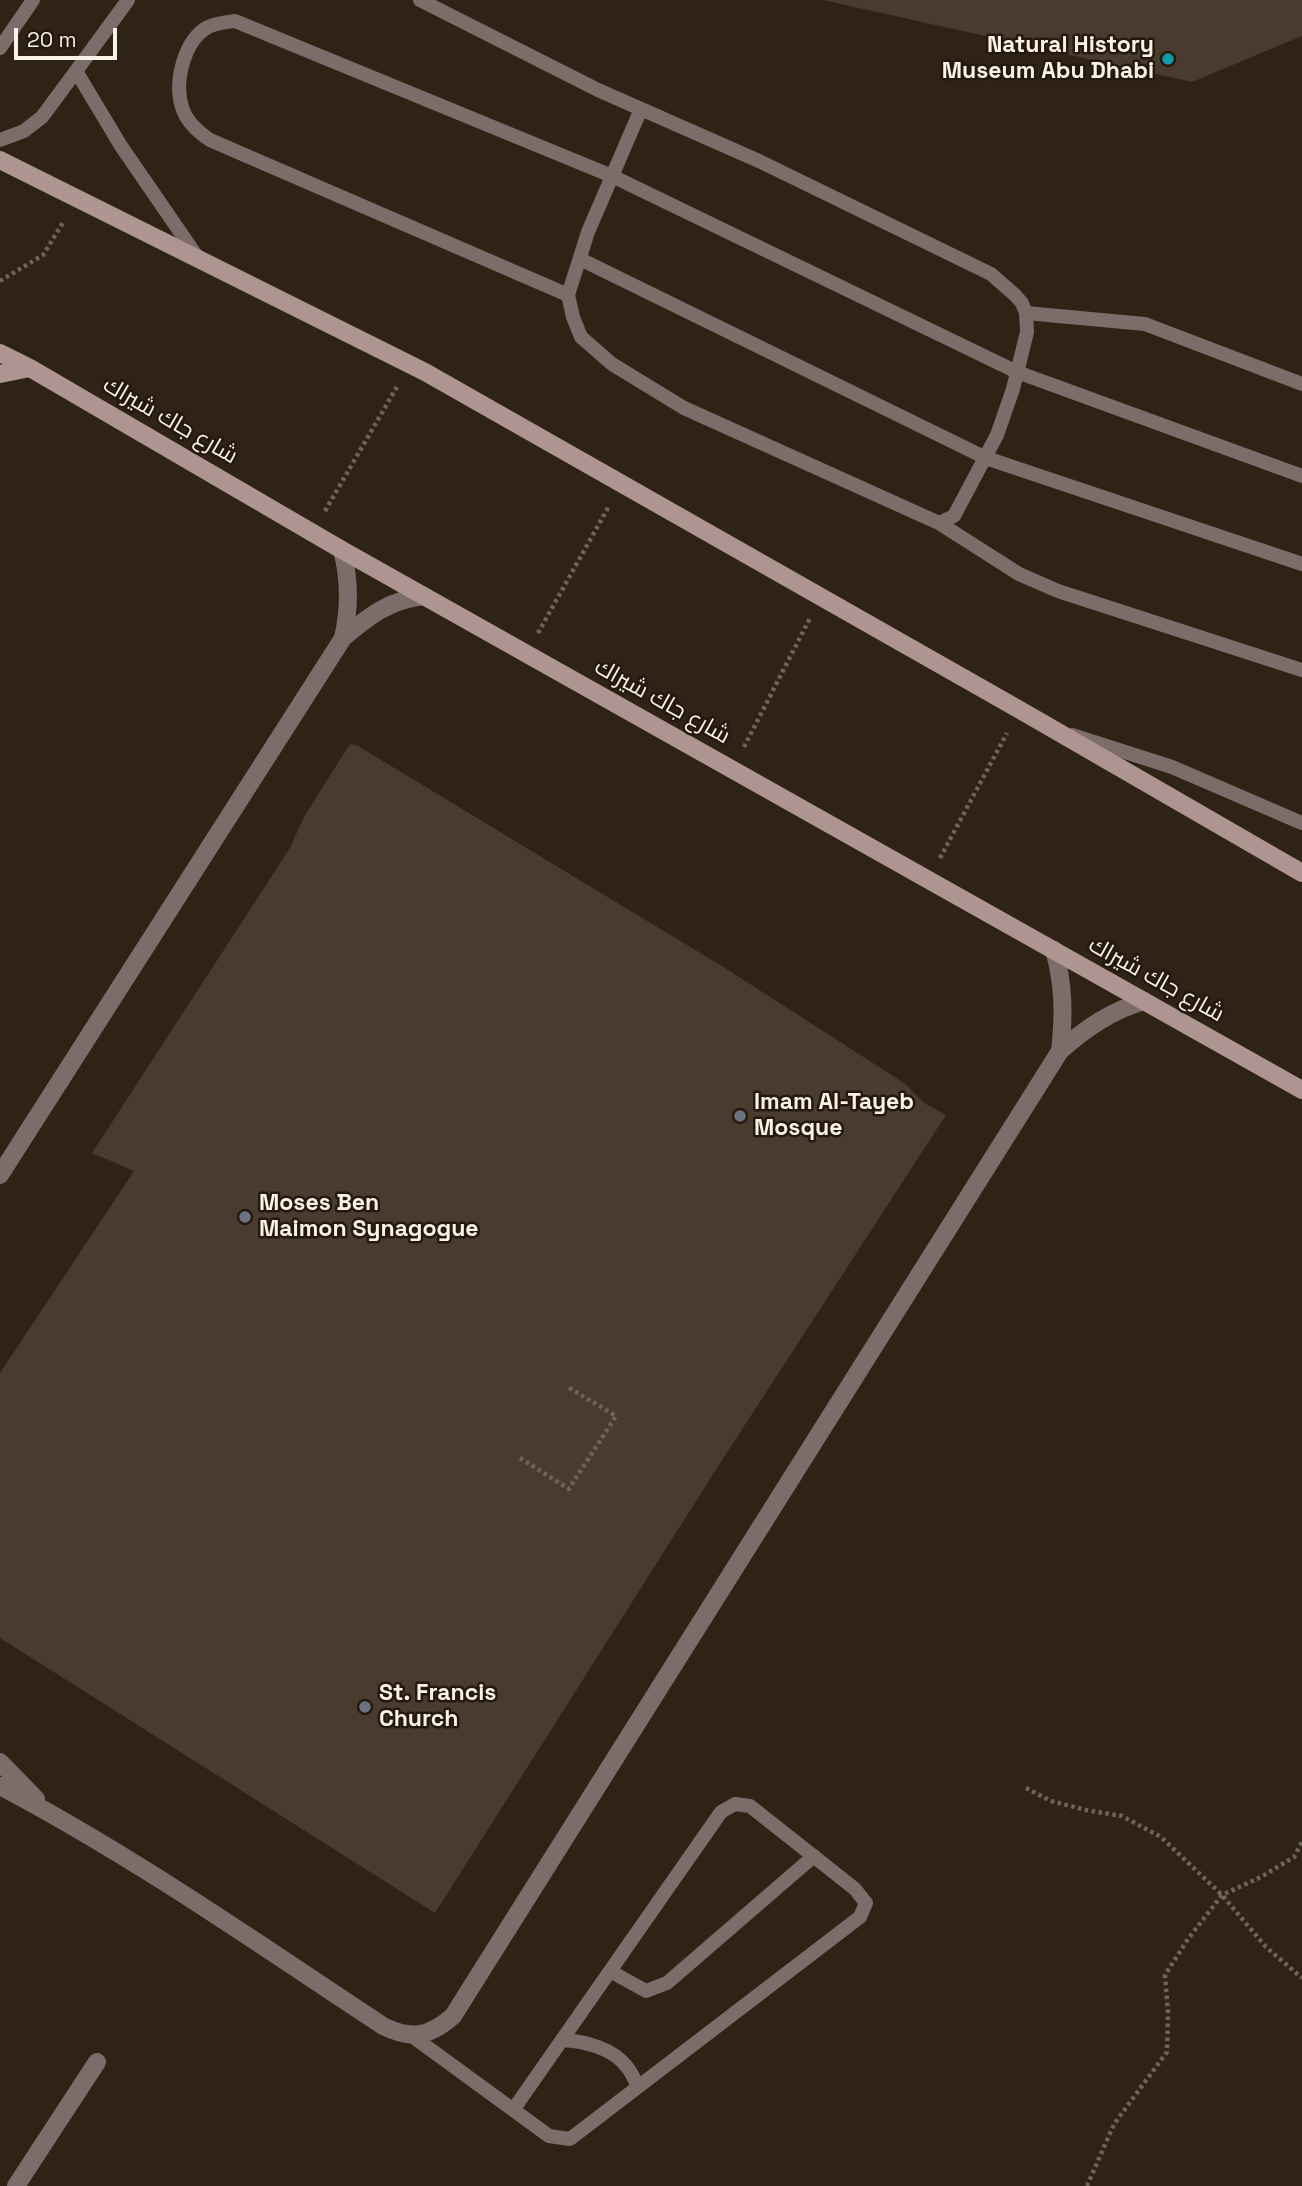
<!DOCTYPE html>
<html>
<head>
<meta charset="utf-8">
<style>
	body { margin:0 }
	#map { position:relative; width:1302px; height:2186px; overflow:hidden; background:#2e2315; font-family:"Space Grotesk",sans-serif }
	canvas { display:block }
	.scale { position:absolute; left:14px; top:28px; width:103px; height:32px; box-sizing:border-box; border:4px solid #faf2e9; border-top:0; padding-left:9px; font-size:21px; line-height:24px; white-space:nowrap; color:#faf2e9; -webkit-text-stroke:5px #25190b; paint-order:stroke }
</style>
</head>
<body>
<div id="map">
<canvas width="1302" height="2186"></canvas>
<div class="scale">20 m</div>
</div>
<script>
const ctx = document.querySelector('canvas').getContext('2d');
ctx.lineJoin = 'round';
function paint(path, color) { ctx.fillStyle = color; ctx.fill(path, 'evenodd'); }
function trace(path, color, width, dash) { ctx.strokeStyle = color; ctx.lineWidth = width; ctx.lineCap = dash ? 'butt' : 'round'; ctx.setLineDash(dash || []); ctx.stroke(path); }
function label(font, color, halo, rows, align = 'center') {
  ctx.font = font + ' "Space Grotesk",Cairo,sans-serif'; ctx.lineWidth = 5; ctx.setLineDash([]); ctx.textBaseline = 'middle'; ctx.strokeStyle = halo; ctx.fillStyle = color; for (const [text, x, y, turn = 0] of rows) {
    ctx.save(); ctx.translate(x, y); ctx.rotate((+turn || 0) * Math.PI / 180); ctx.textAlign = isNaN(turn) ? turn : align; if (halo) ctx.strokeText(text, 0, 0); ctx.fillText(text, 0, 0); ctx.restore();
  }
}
paint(new Path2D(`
	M823,0H1302V36L1192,82Z
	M350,744L358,746L725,968L904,1083L924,1103L946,1115L717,1468L435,1913L0,1638V1373L134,1171L92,1153L290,848L304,817Z`), '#493c2e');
trace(new Path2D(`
	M0,281L43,255L64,221
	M325,511L398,385
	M538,633L609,506
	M744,747L810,618
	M940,858L1007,733
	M520,1458L569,1489L616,1416L566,1386
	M1026,1788L1051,1801L1086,1810L1122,1816L1161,1837L1222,1895L1266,1947L1302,1978
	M1087,2186L1114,2124L1167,2052L1168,2013L1165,1975L1188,1939L1222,1895L1261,1877L1294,1857L1302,1842`), '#6e6457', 4.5, [3.5, 3.5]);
trace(new Path2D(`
	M128,0L76,71L121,146L198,258
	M420,0L598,90L759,161L991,274L1015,295L1022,303L1026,313L1027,332L1013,389L997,435L954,516L939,523L684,408L612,364L581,337L573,317L568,295L588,232L641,109
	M0,48L33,0
	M0,140L24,131L42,117L76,71
	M580,259L986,458L1302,564
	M568,295L210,140C198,132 186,121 182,107C174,82 184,40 208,27C216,23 226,22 235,21L612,176L1017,372L1302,476
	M1026,313L1145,324L1302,384
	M939,523L1019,574L1058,591L1302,670
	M1072,735L1172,767L1302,823
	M610,1971L646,1991L667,1983L814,1856
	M412,2036L549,2136L570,2139L860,1917L866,1903L855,1889L750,1806L735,1804L721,1812L513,2110
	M562,2040C584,2041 613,2048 627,2067C632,2073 635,2080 638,2087`), '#7c6c6a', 14);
trace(new Path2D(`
	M342,550C350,580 350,607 343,638
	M1054,950C1064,984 1064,1016 1060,1051
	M0,1175L343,638C369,616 389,600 424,596
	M0,1762L36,1799
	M0,1786C133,1856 257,1943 383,2026C411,2040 429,2037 453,2016L1060,1051C1086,1028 1111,1011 1144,1001
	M16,2186L97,2062`), '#7c6c6a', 18);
trace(new Path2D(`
	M0,160L425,372L1020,710L1302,873
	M0,353L30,368L342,550L1302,1090
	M0,374L30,368`), '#ae9592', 18);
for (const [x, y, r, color] of [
	[1168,59,7,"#0f9aa8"],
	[740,1116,7,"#6b7280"],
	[245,1217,7,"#6b7280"],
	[365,1707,7,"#6b7280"]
]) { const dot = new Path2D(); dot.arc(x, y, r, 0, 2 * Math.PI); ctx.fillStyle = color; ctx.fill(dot); trace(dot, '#25190b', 2.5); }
label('bold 23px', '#faf2e9', '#25190b', [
	["Natural History",1154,46,"right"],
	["Museum Abu Dhabi",1154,72,"right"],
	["Imam Al-Tayeb",754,1103],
	["Mosque",754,1129],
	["Moses Ben",259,1204],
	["Maimon Synagogue",259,1230],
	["St. Francis",379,1694],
	["Church",379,1720]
], 'left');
label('23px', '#faf2e9', '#25190b', [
	["شارع جاك شيراك",170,421,30],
	["شارع جاك شيراك",662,702,29],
	["شارع جاك شيراك",1156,980,29]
]);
</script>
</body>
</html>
